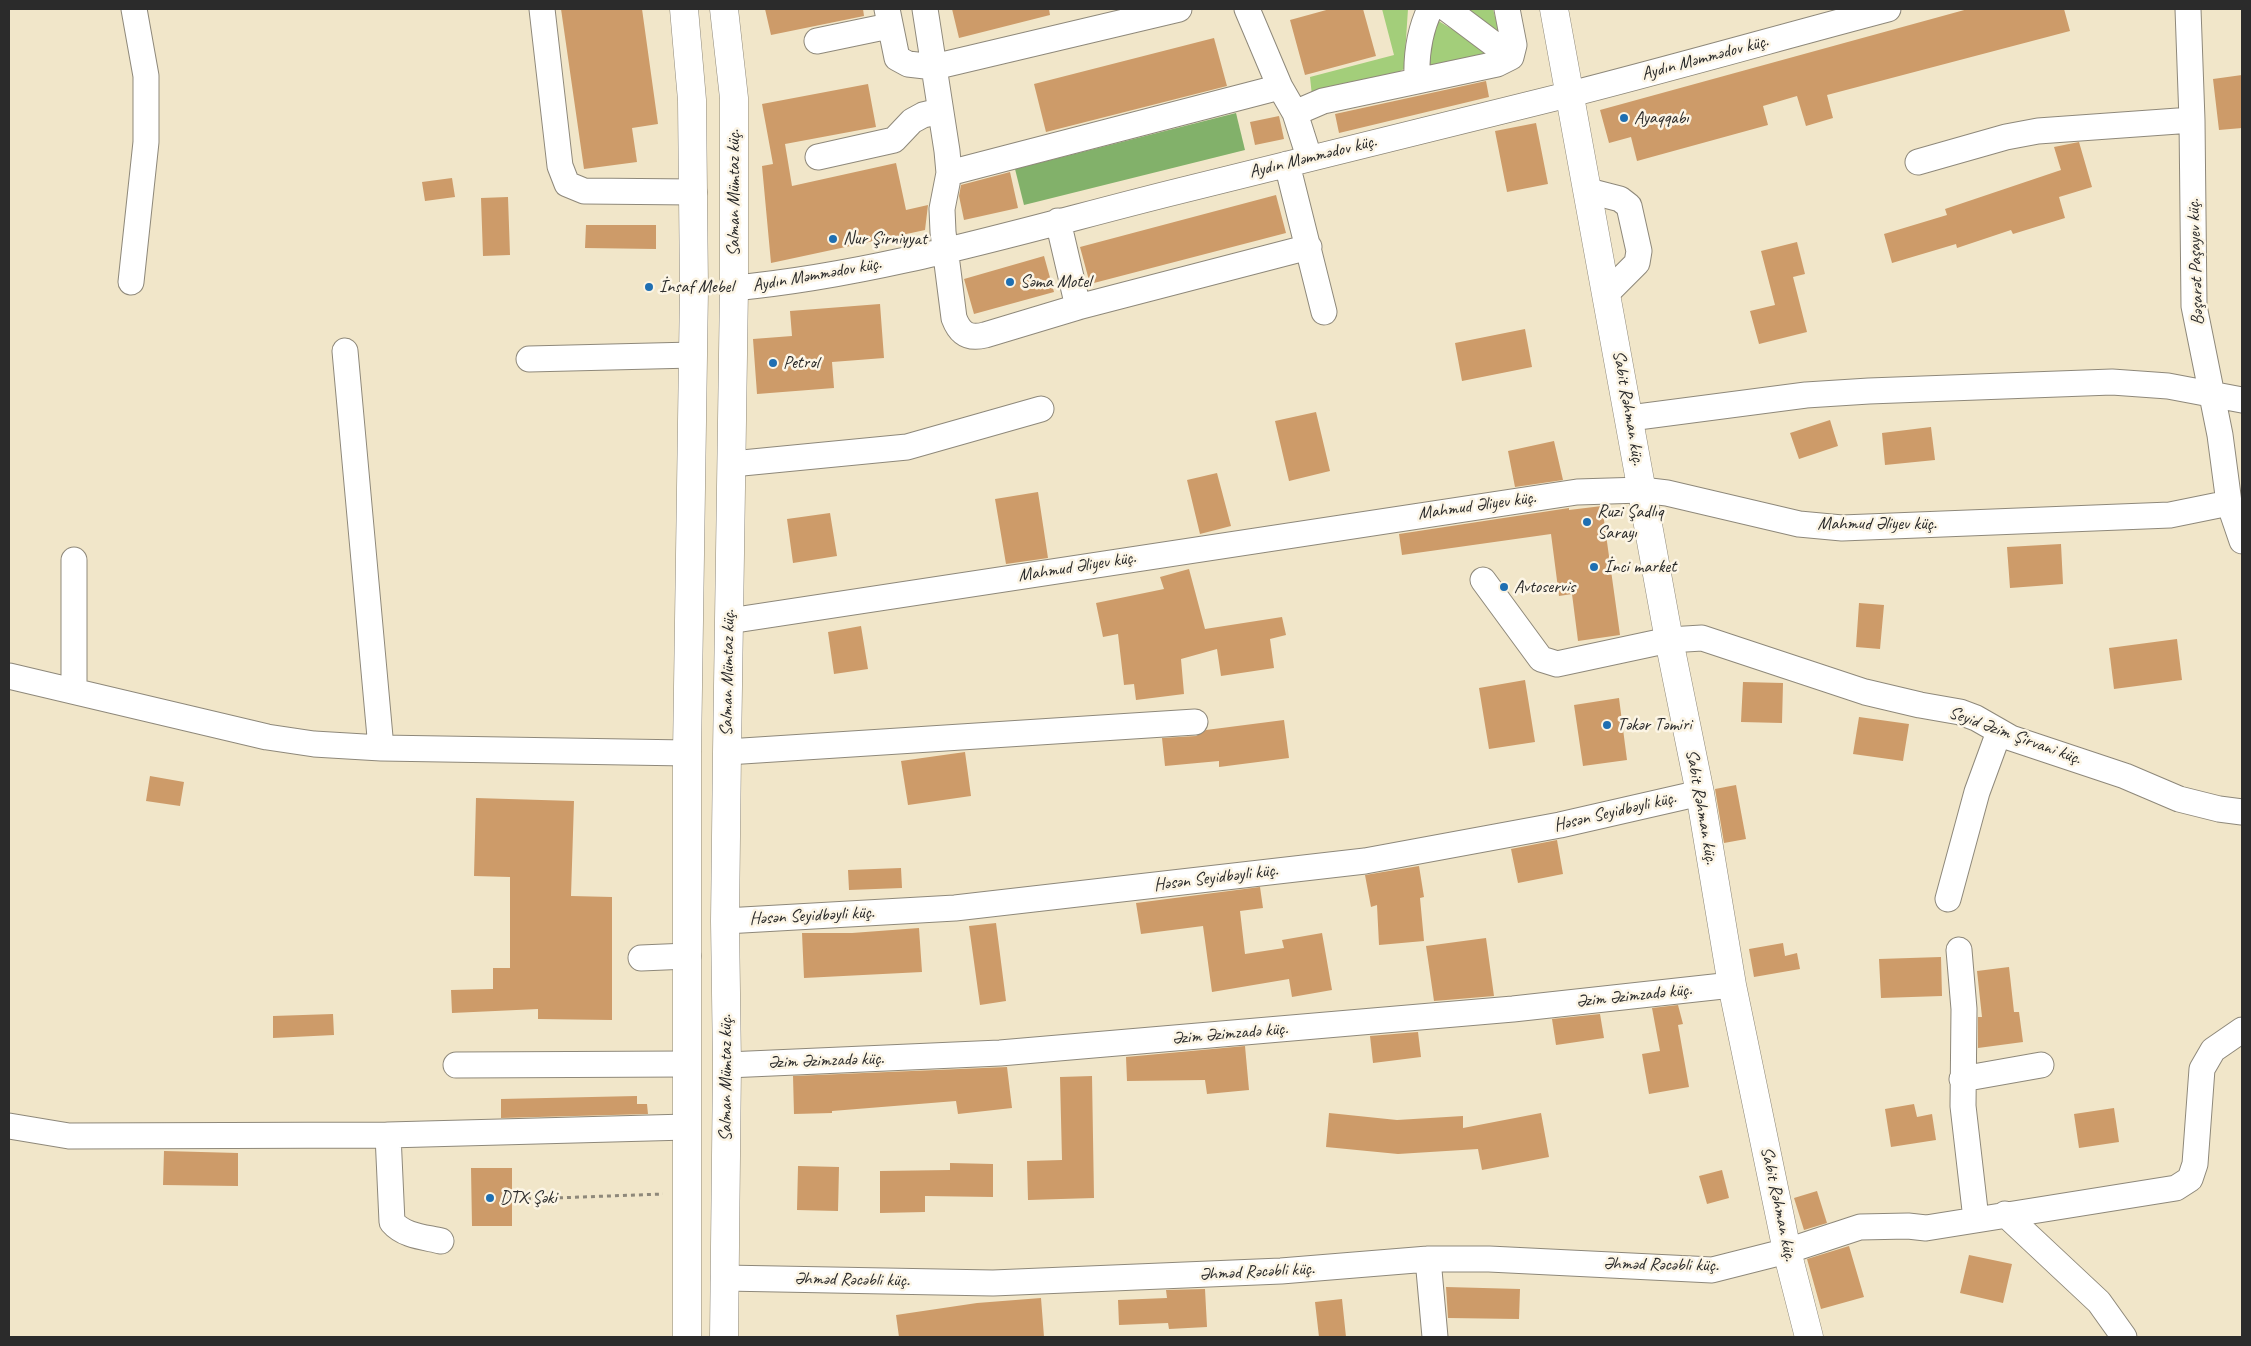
<!DOCTYPE html>
<html>
<head>
<meta charset="utf-8">
<style>
	body { margin:0 }
	#map { position:relative; width:2251px; height:1346px; overflow:hidden; background:#f1e6c9; font-family:Caveat,sans-serif }
	canvas { display:block }
	.frame { position:absolute; inset:0; border:10px solid #2b2b2b; pointer-events:none }
</style>
</head>
<body>
<div id="map">
<canvas width="2251" height="1346"></canvas>
<div class="frame"></div>
</div>
<script>
const ctx = document.querySelector('canvas').getContext('2d');
ctx.lineJoin = 'round';
function paint(path, color) { ctx.fillStyle = color; ctx.fill(path, 'evenodd'); }
function trace(path, color, width, dash) { ctx.strokeStyle = color; ctx.lineWidth = width; ctx.lineCap = dash ? 'butt' : 'round'; ctx.setLineDash(dash || []); ctx.stroke(path); }
function label(font, color, halo, rows, align = 'center') {
  ctx.font = font + ' Caveat,sans-serif'; ctx.lineWidth = 5; ctx.setLineDash([]); ctx.textBaseline = 'middle'; ctx.strokeStyle = halo; ctx.fillStyle = color; for (const [text, x, y, turn = 0] of rows) {
    ctx.save(); ctx.translate(x, y); ctx.rotate((+turn || 0) * Math.PI / 180); ctx.textAlign = isNaN(turn) ? turn : align; if (halo) ctx.strokeText(text, 0, 0); ctx.fillText(text, 0, 0); ctx.restore();
  }
}
paint(new Path2D(`
	M1382,9H1408L1404,69L1393,75L1312,96L1310,77L1394,55Z
	M1460,9H1493L1500,36Z
	M1432,17L1496,56L1423,69Z`), '#a3ce7a');
paint(new Path2D(`
	M1236,113L1245,150L1024,205L1015,169Z`), '#82b16a');
paint(new Path2D(`
	M561,9H642L658,124L632,128L637,162L584,169Z
	M765,9H863L864,16L771,35Z
	M952,9H1049L1050,15L959,38Z
	M1330,9H1363L1376,56L1305,75L1290,20Z
	M1968,9H2064L2070,31L1827,95L1833,118L1806,126L1797,96L1763,106L1768,125L1637,161L1631,137L1609,143L1600,110Z
	M1214,38L1227,86L1046,132L1034,84Z
	M2242,75V128L2219,130L2213,79Z
	M1486,81L1489,97L1339,133L1335,114Z
	M868,84L876,127L785,144L792,186L896,163L906,210L928,205L925,230L771,263L762,166L773,164L762,104Z
	M1279,116L1284,139L1255,145L1250,122Z
	M1536,123L1548,184L1507,192L1495,131Z
	M2079,142L2092,187L2059,197L2065,218L2013,234L2011,230L1957,248L1956,244L1892,263L1884,234L1947,215L1945,209L2061,170L2054,147Z
	M1010,172L1018,208L964,220L959,196L961,185Z
	M452,178L455,197L425,201L422,182Z
	M1276,195L1286,233L1090,284L1080,247Z
	M508,197L510,255L483,256L481,198Z
	M586,225H656V249L585,248Z
	M1797,242L1805,274L1793,277L1807,332L1759,344L1750,311L1775,305L1761,251Z
	M1044,256L1054,292L974,314L964,279Z
	M880,304L884,358L832,362L834,388L757,394L753,339L792,336L790,311Z
	M1525,329L1532,367L1462,381L1455,343Z
	M1316,412L1330,471L1289,481L1275,421Z
	M1830,420L1838,446L1799,459L1790,433Z
	M1931,427L1935,460L1885,465L1882,433Z
	M1554,441L1563,480L1515,487L1508,451Z
	M1217,473L1231,526L1200,534L1187,480Z
	M1038,492L1048,558L1006,564L995,499Z
	M1602,506L1620,635L1578,641L1572,594L1559,596L1551,534L1402,555L1399,534L1569,508V510Z
	M830,513L837,556L793,563L787,519Z
	M2061,544L2063,584L2010,588L2007,547Z
	M1189,569L1205,629L1282,617L1286,635L1270,639L1274,668L1221,676L1217,649L1181,659L1184,694L1136,700L1134,684L1124,685L1118,634L1103,637L1096,603L1164,589L1160,577Z
	M1859,603L1884,605L1880,649L1856,647Z
	M861,626L868,669L834,674L828,632Z
	M2177,639L2182,680L2114,689L2109,648Z
	M1525,680L1535,742L1489,749L1479,688Z
	M1743,682L1783,683L1782,723L1741,722Z
	M1619,698L1627,760L1583,766L1574,705Z
	M1859,717L1909,724L1903,761L1853,754Z
	M1284,720L1289,758L1219,767V761L1165,766L1162,738L1196,736L1206,730Z
	M965,752L971,796L908,805L901,761Z
	M150,776L184,782L180,806L146,801Z
	M1736,785L1746,839L1724,843L1715,789Z
	M476,798L574,801L571,896L612,897V1020L538,1019V1009L452,1013L451,990L493,989V968H510V877L474,876Z
	M1557,840L1563,874L1518,883L1511,849Z
	M1419,866L1424,897L1420,898L1424,941L1379,945L1377,905L1371,907L1365,875Z
	M901,868L902,888L849,890L848,870Z
	M1260,887L1263,908L1240,911L1245,954L1284,948L1282,940L1322,933L1332,990L1292,997L1289,979L1212,992L1203,926L1141,934L1136,903Z
	M996,923L1006,1001L980,1005L969,926Z
	M919,928L922,972L804,978L802,933H852Z
	M1486,938L1494,996L1434,1001L1426,946Z
	M1783,943L1785,956L1797,953L1800,969L1754,977L1749,949Z
	M1941,957L1942,996L1881,998L1879,959Z
	M2009,967L2014,1012H2019L2023,1042L1978,1048V1017H1982L1977,971Z
	M1678,1005L1683,1024L1678,1025L1689,1087L1649,1094L1642,1054L1660,1051L1652,1008Z
	M333,1014L334,1035L273,1038V1016Z
	M1600,1014L1604,1038L1556,1045L1552,1019Z
	M1418,1032L1421,1057L1373,1063L1370,1036Z
	M1245,1046L1249,1090L1207,1094L1205,1080L1127,1081L1126,1057Z
	M1007,1067L1012,1108L958,1114L956,1101L832,1111V1113L794,1114L793,1076Z
	M1092,1076L1094,1198L1028,1200L1027,1161L1062,1160L1060,1077Z
	M637,1096V1104H647L648,1114L501,1118V1099Z
	M1914,1104L1917,1117L1932,1114L1936,1140L1891,1147L1885,1109Z
	M2114,1108L2119,1142L2079,1148L2074,1114Z
	M1329,1113L1397,1120L1463,1116V1128L1541,1113L1549,1157L1482,1170L1478,1149L1398,1154L1326,1147Z
	M164,1151L238,1153V1186L163,1185Z
	M950,1163L993,1164V1197L925,1196V1212L880,1213V1171L950,1170Z
	M798,1166L839,1167L838,1211L797,1210Z
	M471,1168H512V1226H472Z
	M1722,1170L1729,1198L1707,1204L1699,1176Z
	M1817,1191L1827,1223L1804,1230L1794,1198Z
	M1849,1246L1864,1297L1821,1309L1807,1259Z
	M1969,1255L2012,1264L2003,1303L1960,1293Z
	M1446,1287L1520,1289L1519,1319L1448,1318Z
	M1205,1289L1207,1327L1169,1329L1168,1323L1119,1325L1118,1300L1167,1298L1166,1290Z
	M1041,1298L1044,1337H899L896,1315L977,1303Z
	M1342,1299L1346,1337H1319L1315,1302Z`), '#cd9b69');
const minor = new Path2D(`
	M542,9L560,166L567,184L584,191L694,192
	M887,9L897,58L908,64L934,67L1179,9
	M925,9L947,151L949,173L942,209L943,232L954,318C960,334 969,339 985,335L1078,307L1309,247
	M1247,9L1280,87L1295,113L1309,157
	M1447,9L1511,57
	M2188,9L2192,120L2194,306L2220,435L2229,503L2242,541
	M817,41L889,26
	M1417,80C1416,55 1419,32 1430,9
	M1295,113L1323,101L1497,64L1511,57L1514,45L1507,9
	M818,157L894,140L912,121L923,115L940,111
	M1918,162L2006,137L2038,131L2192,120
	M1287,164L1324,312
	M949,173L1280,87
	M1589,191L1620,199L1629,206L1639,251L1637,263L1607,293
	M1058,221L1078,307
	M131,282L146,142V76L134,9
	M734,288C882,274 1027,229 1171,193C1304,159 1438,128 1571,94C1677,67 1782,37 1888,9
	M345,351L381,748
	M529,359L693,355
	M1630,418L1806,395L1869,391L2112,382L2168,386L2242,400
	M732,464L907,447L1041,409
	M1483,580L1541,659L1557,664L1669,640L1702,638L1865,692L1920,705L1960,712L1976,718L2011,738L2125,776L2179,799L2219,809L2242,812
	M729,621L1577,492L1642,490L1667,493L1799,524L1842,528L2170,515L2229,503
	M9,676L267,737L314,744L381,748L687,753
	M74,691V560
	M727,752L1195,722
	M1948,899L1977,792L1999,732
	M725,921L955,908L1365,861L1560,825L1700,793
	M1959,950L1964,1009L1963,1106L1976,1219
	M641,958L688,956
	M456,1065L687,1064
	M727,1065L1000,1053L1513,1009L1732,985
	M1962,1079L2041,1065
	M9,1126L69,1136L388,1135L687,1127
	M388,1135L392,1222C404,1236 424,1237 441,1241
	M2005,1214L2099,1302L2124,1337
	M1428,1259L1435,1337
	M724,1278L993,1283L1281,1271L1428,1259H1489L1712,1270L1787,1251L1860,1227L1908,1226L1926,1228L2176,1188L2190,1179L2195,1164L2202,1069L2213,1050L2242,1030`);
const major = new Path2D(`
	M1554,9L1669,640L1700,793L1732,985L1787,1251L1809,1337`);
const highway = new Path2D(`
	M684,9L692,100L694,289L687,753V1337
	M724,1337L727,1065L725,921L727,752L734,288V98L724,9`);
trace(minor, '#8e887a', 27);
trace(major, '#8e887a', 29);
trace(highway, '#8e887a', 29);
trace(new Path2D(`
	M527,1199L663,1194`), '#8e887a', 3, [4, 4]);
trace(minor, '#fff', 25);
trace(major, '#fff', 28);
trace(highway, '#fff', 28);
for (const [x, y, r, color] of [
	[1624,118,5,"#1f6fb2"],
	[833,239,5,"#1f6fb2"],
	[1010,282,5,"#1f6fb2"],
	[649,287,5,"#1f6fb2"],
	[773,363,5,"#1f6fb2"],
	[1587,522,5,"#1f6fb2"],
	[1594,567,5,"#1f6fb2"],
	[1504,587,5,"#1f6fb2"],
	[1607,725,5,"#1f6fb2"],
	[490,1198,5,"#1f6fb2"]
]) { const dot = new Path2D(); dot.arc(x, y, r, 0, 2 * Math.PI); ctx.fillStyle = color; ctx.fill(dot); trace(dot, '#fcf5e5', 2); }
label('18px', '#2b2b2b', '#fcf5e5', [
	["Aydın Məmmədov küç.",1705,58,-15],
	["Aydın Məmmədov küç.",1313,157,-14],
	["Salman Mümtaz küç.",734,193,-90],
	["Bəşarət Paşayev küç.",2196,262,-92],
	["Aydın Məmmədov küç.",817,275,-10],
	["Sabit Rəhman küç.",1628,408,80],
	["Mahmud Əliyev küç.",1477,506,-8],
	["Mahmud Əliyev küç.",1877,524],
	["Mahmud Əliyev küç.",1077,567,-9],
	["Salman Mümtaz küç.",728,673,-89],
	["Seyid Əzim Şirvani küç.",2015,736,20],
	["Sabit Rəhman küç.",1701,807,80],
	["Həsən Seyidbəyli küç.",1615,812,-13],
	["Həsən Seyidbəyli küç.",1216,878,-7],
	["Həsən Seyidbəyli küç.",812,916,-3],
	["Əzim Əzimzadə küç.",1634,996,-6],
	["Əzim Əzimzadə küç.",1230,1034,-5],
	["Əzim Əzimzadə küç.",826,1061,-2],
	["Salman Mümtaz küç.",726,1078,-90],
	["Sabit Rəhman küç.",1778,1204,78],
	["Əhməd Rəcəbli küç.",1661,1265,1],
	["Əhməd Rəcəbli küç.",1257,1272,-3],
	["Əhməd Rəcəbli küç.",852,1280,1]
]);
label('18px', '#2b2b2b', '#fcf5e5', [
	["Ayaqqabı",1634,118],
	["Nur Şirniyyat",843,239],
	["Səma Motel",1020,282],
	["İnsaf Mebel",659,287],
	["Petrol",783,363],
	["Ruzi Şadlıq",1597,512],
	["Sarayı",1597,533],
	["İnci market",1604,567],
	["Avtoservis",1514,587],
	["Təkər Təmiri",1617,725],
	["DTX Şəki",500,1198]
], 'left');
</script>
</body>
</html>
